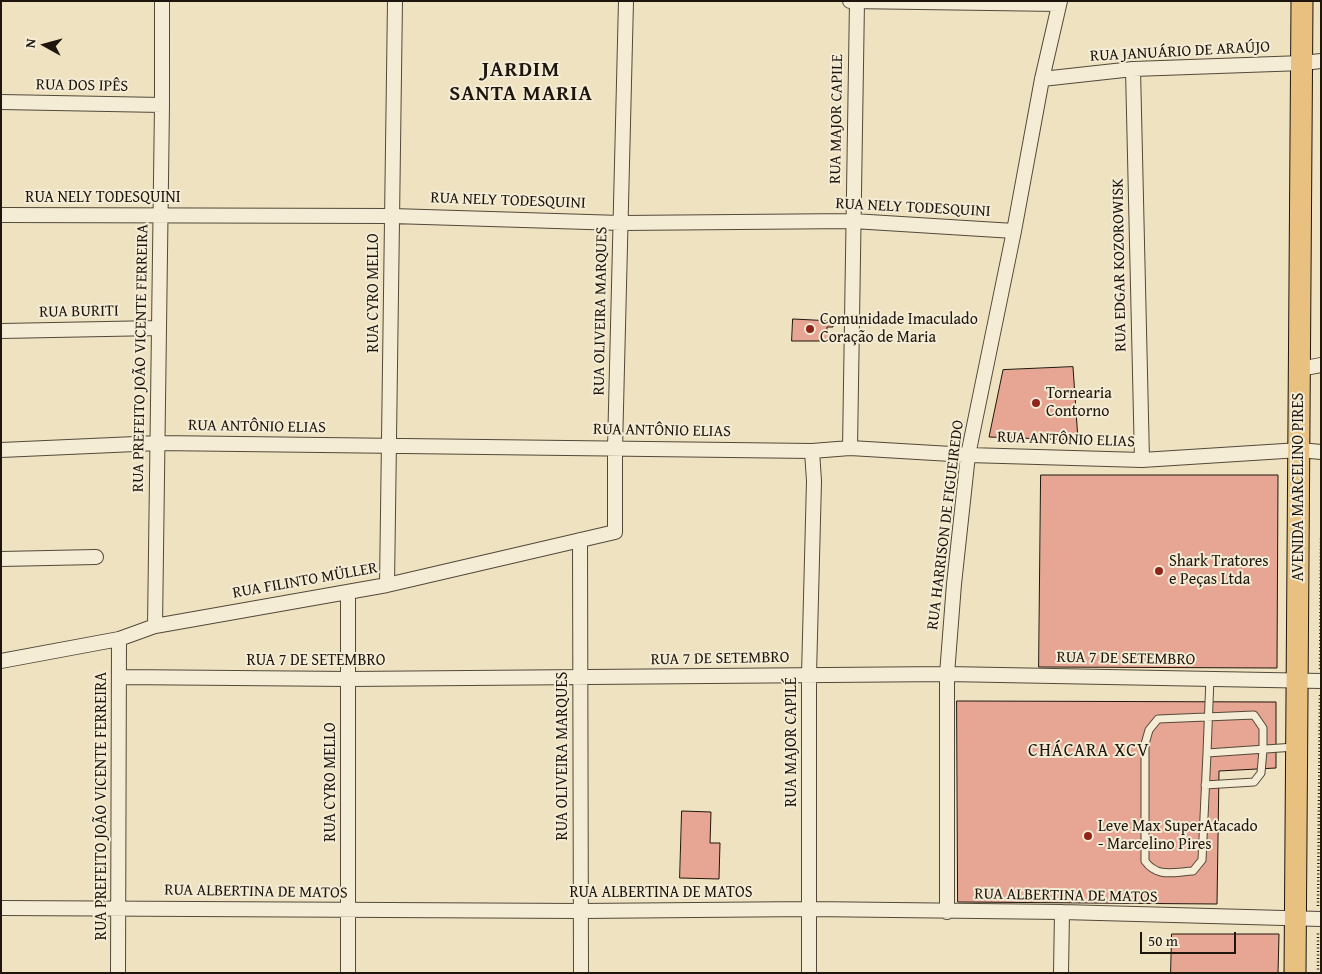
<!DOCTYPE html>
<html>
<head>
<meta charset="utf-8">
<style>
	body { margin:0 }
	#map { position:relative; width:1322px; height:974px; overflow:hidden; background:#efe2c0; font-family:"Gentium Book Plus",serif }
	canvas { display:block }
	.frame { position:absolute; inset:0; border:2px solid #1e160c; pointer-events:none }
	.north { position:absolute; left:20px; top:20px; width:50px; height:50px; -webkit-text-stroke:4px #f5ecd6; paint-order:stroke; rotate:277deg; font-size:14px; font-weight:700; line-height:20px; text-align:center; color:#1e160c }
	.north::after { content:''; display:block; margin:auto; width:18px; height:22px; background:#1e160c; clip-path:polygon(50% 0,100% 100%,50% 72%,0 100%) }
	.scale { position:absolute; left:1140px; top:932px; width:96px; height:22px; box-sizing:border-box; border:2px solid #1e160c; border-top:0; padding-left:6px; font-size:15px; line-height:18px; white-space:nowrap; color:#1e160c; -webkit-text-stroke:4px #f5ecd6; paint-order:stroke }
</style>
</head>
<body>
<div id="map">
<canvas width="1322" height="974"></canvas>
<div class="frame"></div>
<div class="north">N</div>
<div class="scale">50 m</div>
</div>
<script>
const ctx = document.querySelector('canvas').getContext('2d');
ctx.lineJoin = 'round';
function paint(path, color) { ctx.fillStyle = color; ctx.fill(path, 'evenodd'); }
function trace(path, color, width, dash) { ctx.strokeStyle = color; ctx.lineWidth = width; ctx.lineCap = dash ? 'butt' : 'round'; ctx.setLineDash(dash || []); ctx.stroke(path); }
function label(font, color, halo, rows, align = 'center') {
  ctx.font = font + ' "Gentium Book Plus",serif'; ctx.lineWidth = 4; ctx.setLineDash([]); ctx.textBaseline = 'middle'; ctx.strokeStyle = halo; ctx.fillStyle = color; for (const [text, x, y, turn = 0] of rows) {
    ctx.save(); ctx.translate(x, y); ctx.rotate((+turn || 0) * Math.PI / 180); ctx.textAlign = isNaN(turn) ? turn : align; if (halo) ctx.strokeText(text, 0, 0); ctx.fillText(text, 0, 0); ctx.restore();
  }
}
const building = new Path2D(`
	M793,319L833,321V327H827V334L833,335L832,341H792Z
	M1073,367L1078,440L989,437L1003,370Z
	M1041,475H1278L1277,668L1039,667Z
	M957,701L1276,702V768L1219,771L1217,904L958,902Z
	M682,811L711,812L710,843H720L719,879L680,878Z
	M1172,934H1279L1278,973H1171Z`);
paint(building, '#e7a694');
trace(building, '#1e160c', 1);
const service = new Path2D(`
	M1207,753L1210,678
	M1205,785L1254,782L1261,773L1263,750V728L1254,715L1158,719L1149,730L1145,744V861C1157,878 1174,872 1193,871L1202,860L1207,753L1295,747`);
const minor = new Path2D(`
	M850,1L1059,4
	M1133,69L1142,460
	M1042,79L1133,69L1303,63L1321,61
	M1,102L162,105
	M1,215L392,216L621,223L853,221L1014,231
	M1,331L158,328
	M1300,369L1321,365
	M850,448L857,1
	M1,450L158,443L812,451L850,448L968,455L1142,460L1300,450L1321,452
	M580,540L581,973
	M1,559L96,557
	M387,585L395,1
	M348,592V973
	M155,626L162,105V1
	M1,661L119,639L155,626L387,585L615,532V448L626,1
	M120,677L349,679L947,674L1321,681
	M1,908L581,911L810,909L1062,912L1321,919
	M947,912V674L954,584L968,455L1014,231L1042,79L1060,1
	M118,973L119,639
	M809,973V675L814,481L812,451
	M1061,973L1062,912`);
const primary = new Path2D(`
	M1295,973L1302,1`);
trace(service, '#524939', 9);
trace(minor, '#524939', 16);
trace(primary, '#1e160c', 23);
trace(new Path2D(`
	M1320,669L1321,538
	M1318,906L1320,694
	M1318,973V932`), '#1e160c', 2.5, [1, 2.5]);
trace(service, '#f5ecd6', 7);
trace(minor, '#f5ecd6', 14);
trace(primary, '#e8c180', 21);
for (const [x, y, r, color] of [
	[810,329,5,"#8f2418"],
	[1036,403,5,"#8f2418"],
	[1159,571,5,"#8f2418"],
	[1088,836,5,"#8f2418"]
]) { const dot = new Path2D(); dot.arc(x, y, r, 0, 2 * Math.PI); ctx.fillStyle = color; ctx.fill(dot); trace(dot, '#f5ecd6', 2); }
label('16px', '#1e160c', '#f5ecd6', [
	["RUA JANUÁRIO DE ARAÚJO",1180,52,-3],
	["RUA DOS IPÊS",82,86,1],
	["RUA MAJOR CAPILE",837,119,-89],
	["RUA NELY TODESQUINI",103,198],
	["RUA NELY TODESQUINI",508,201,2],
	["RUA NELY TODESQUINI",913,208,3],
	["RUA EDGAR KOZOROWISK",1120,265,-91],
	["RUA CYRO MELLO",374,293,-90],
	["RUA OLIVEIRA MARQUES",601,311,-89],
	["RUA BURITI",79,312,-1],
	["RUA PREFEITO JOÃO VICENTE FERREIRA",141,358,-89],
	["RUA ANTÔNIO ELIAS",257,427,1],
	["RUA ANTÔNIO ELIAS",662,431,1],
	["RUA ANTÔNIO ELIAS",1066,440,2],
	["AVENIDA MARCELINO PIRES",1299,487,-90],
	["RUA HARRISON DE FIGUEIREDO",946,525,-83],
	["RUA FILINTO MÜLLER",305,581,-10],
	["RUA 7 DE SETEMBRO",720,659,-1],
	["RUA 7 DE SETEMBRO",1126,659,1],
	["RUA 7 DE SETEMBRO",316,661],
	["RUA MAJOR CAPILÉ",792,742,-90],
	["RUA OLIVEIRA MARQUES",563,756,-90],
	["RUA CYRO MELLO",331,782,-90],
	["RUA PREFEITO JOÃO VICENTE FERREIRA",102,806,-90],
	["RUA ALBERTINA DE MATOS",256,892,1],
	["RUA ALBERTINA DE MATOS",661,893],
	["RUA ALBERTINA DE MATOS",1066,896,1]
]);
label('16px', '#1e160c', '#f5ecd6', [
	["Comunidade Imaculado",820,320],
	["Coração de Maria",820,338],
	["Tornearia",1046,394],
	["Contorno",1046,412],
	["Shark Tratores",1169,562],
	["e Peças Ltda",1169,580],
	["Leve Max SuperAtacado",1098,827],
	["- Marcelino Pires",1098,845]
], 'left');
ctx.letterSpacing = '1px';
label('18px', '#1e160c', '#f5ecd6', [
	["CHÁCARA XCV",1089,751]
]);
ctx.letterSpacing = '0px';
ctx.letterSpacing = '1px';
label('bold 21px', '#1e160c', '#f5ecd6', [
	["JARDIM",521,71],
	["SANTA MARIA",521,95]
]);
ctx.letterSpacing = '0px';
</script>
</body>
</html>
